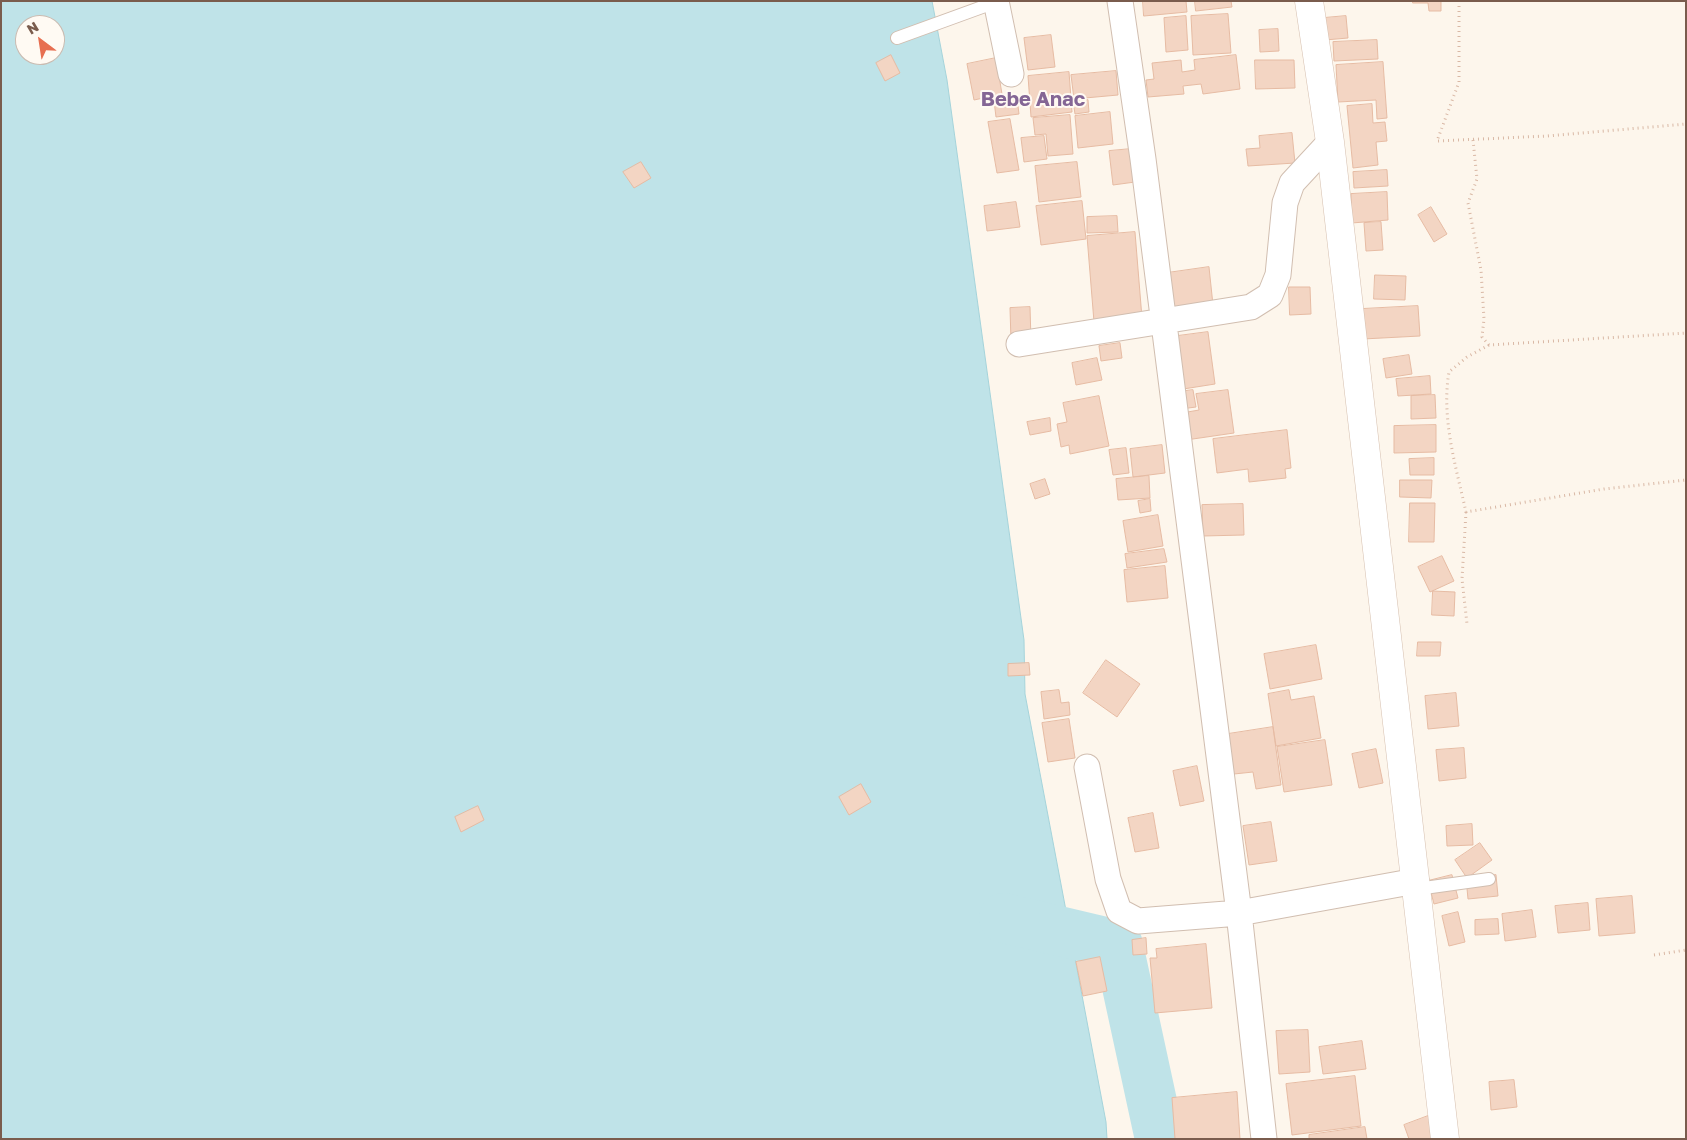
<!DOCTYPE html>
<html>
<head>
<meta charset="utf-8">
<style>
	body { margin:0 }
	#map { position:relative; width:1687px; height:1140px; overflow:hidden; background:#fdf6ec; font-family:"Golos Text",sans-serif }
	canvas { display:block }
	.frame { position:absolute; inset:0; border:2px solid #7a5c4d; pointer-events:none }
	.north { position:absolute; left:15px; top:15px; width:50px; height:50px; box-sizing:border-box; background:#fffaf3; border:1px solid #cabbb1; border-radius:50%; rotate:329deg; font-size:14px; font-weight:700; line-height:20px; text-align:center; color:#7a5c4d }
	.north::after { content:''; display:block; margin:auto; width:18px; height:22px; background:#e76f51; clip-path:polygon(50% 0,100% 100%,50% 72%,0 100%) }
</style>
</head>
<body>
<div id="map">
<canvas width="1687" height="1140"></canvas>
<div class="frame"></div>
<div class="north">N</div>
</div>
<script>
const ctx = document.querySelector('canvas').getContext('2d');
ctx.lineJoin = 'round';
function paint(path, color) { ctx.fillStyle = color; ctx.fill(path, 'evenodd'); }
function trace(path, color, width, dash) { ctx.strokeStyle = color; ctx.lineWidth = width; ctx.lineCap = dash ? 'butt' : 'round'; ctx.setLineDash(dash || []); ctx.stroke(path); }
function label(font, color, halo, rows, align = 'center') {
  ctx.font = font + ' "Golos Text",sans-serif'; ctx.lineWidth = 4; ctx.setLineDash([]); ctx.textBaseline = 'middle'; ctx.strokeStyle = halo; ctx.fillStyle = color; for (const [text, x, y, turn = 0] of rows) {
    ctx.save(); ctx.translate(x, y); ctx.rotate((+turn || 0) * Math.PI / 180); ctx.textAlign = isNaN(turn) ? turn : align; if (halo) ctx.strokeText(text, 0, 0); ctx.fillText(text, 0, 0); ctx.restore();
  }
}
const water = new Path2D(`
	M1,1H932L947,80L1024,640L1025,694L1106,1122L1107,1139H1ZM25,25H55V55H25Z`);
paint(water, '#bfe3e8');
trace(water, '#a5d3da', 1);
trace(new Path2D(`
	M1004,918L1118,945L1160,1139`), '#bfe3e8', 50);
const building = new Path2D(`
	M1143,1H1186L1187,12L1144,16Z
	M1195,1H1231L1232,7L1196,11Z
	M1413,1H1441V11H1429L1428,3H1413Z
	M1228,14L1231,53L1193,55L1191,16Z
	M1186,16L1188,50L1166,52L1164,18Z
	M1346,16L1348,38L1325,40L1324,18Z
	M1278,29L1279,51L1260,52L1259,30Z
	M1051,35L1055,67L1028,70L1024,38Z
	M1377,40L1378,59L1334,61L1333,42Z
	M891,55L900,73L885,81L876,63Z
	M1236,55L1240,89L1203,94L1201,84L1183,86L1184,94L1148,97L1146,80L1154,79L1152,63L1181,60L1182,72L1195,70L1194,60Z
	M996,58L1002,94L974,100L967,64Z
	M1255,60H1294L1295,88L1256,89Z
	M1383,62L1387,118L1377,119L1376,100L1338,102L1336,65Z
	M1116,71L1118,95L1074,99L1071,75Z
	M1069,72L1072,112L1031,117L1028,76Z
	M1017,98L1019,114L996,117L994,101Z
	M1088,100L1089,112L1075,114L1073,101Z
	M1372,104L1373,123L1385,122L1387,141L1376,142L1378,165L1353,168L1347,106Z
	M1110,112L1113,144L1078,148L1075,116Z
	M1070,115L1073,154L1048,156L1046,134L1035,135L1033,118Z
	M1010,119L1019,170L997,173L988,122Z
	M1292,133L1295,163L1248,166L1246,149L1260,148L1259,136Z
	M1044,136L1047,159L1024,162L1021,138Z
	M1131,149L1135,182L1113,185L1109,151Z
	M641,162L651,178L634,188L623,172Z
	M1077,162L1081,197L1039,202L1035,166Z
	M1387,170L1388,186L1354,188L1353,172Z
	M1387,192L1388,220L1352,223L1351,194Z
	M1082,201L1086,239L1041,245L1036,206Z
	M1016,202L1020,227L987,231L984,206Z
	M1431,207L1447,234L1434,242L1418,215Z
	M1117,216L1118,232L1087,233V217Z
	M1381,222L1383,250L1366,251L1364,223Z
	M1135,232L1142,318L1094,322L1087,236Z
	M1209,267L1213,305L1172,310L1167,273Z
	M1375,275L1406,276L1405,300L1374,299Z
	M1289,287H1310L1311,314L1290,315Z
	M1418,306L1420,336L1363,339L1362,309Z
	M1030,307L1031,340L1011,341L1010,308Z
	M1208,332L1215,384L1177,390L1170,337Z
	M1120,343L1122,358L1101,361L1099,346Z
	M1409,355L1412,374L1386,378L1383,359Z
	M1097,358L1102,380L1076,385L1072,363Z
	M1430,376L1431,394L1398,396L1396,379Z
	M1193,390L1196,407L1181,409L1178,392Z
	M1228,390L1234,433L1186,440L1182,413L1199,410L1196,394Z
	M1435,395L1436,418L1411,419V396Z
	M1099,396L1109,446L1070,454L1069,445L1061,447L1057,424L1067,422L1063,403Z
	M1050,418L1051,431L1030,435L1027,422Z
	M1436,425V452L1394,453V426Z
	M1287,430L1291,468L1285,469L1286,478L1249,482L1248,469L1217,473L1213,439Z
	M1162,445L1165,473L1133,477L1130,449Z
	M1126,448L1129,473L1113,475L1109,450Z
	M1434,458V475H1410L1409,459Z
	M1149,476L1150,498L1118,500L1116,479Z
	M1045,479L1050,494L1035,499L1030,484Z
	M1400,480H1432L1431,498L1400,497Z
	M1150,499L1151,511L1140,513L1138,501Z
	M1410,503H1435L1434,542H1409Z
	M1243,504L1244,535L1203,536L1202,505Z
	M1158,515L1163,546L1128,552L1123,521Z
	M1164,549L1167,562L1127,568L1125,554Z
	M1442,556L1454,581L1430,592L1418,567Z
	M1165,566L1168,598L1127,602L1124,570Z
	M1433,591L1455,592L1454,616L1432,615Z
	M1418,642H1441L1440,656H1417Z
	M1316,645L1322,679L1270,689L1264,654Z
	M1106,660L1140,684L1117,717L1083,693Z
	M1029,663L1030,675L1008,676V664Z
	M1059,690L1061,703L1069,702L1070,715L1044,719L1041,692Z
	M1289,690L1291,700L1314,696L1321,738L1276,746L1268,694Z
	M1456,693L1459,726L1428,729L1425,696Z
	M1069,719L1075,758L1048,762L1042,723Z
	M1273,727L1281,785L1256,789L1253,772L1234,774L1228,734Z
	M1325,740L1332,785L1284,792L1277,747Z
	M1464,748L1466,778L1439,781L1436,750Z
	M1376,749L1383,783L1359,788L1352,754Z
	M1197,766L1204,801L1180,806L1173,771Z
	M861,784L871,802L849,815L839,797Z
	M478,806L484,820L461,832L455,817Z
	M1153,813L1159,848L1135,852L1128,818Z
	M1271,822L1277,861L1249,865L1243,826Z
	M1472,824L1473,845L1447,846L1446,826Z
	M1480,843L1492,860L1467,878L1455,860Z
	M1452,875L1458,898L1434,904L1428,881Z
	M1496,875L1498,896L1468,899L1466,878Z
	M1632,896L1635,933L1599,936L1596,899Z
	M1588,903L1590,930L1558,933L1555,906Z
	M1532,910L1536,937L1505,941L1502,914Z
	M1458,912L1465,942L1449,946L1442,916Z
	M1498,919L1499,934L1475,935V920Z
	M1146,938L1147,954L1133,955L1132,940Z
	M1206,944L1212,1008L1155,1013L1150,958H1157L1156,949Z
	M1100,957L1107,991L1083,996L1076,962Z
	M1308,1030L1310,1072L1279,1074L1276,1031Z
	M1362,1041L1366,1069L1323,1074L1319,1047Z
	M1355,1076L1361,1126L1292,1135L1286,1084Z
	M1514,1080L1517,1107L1491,1110L1489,1082Z
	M1237,1092L1240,1139H1175L1172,1098Z
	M1428,1116L1436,1139H1409L1404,1125Z
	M1365,1127L1367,1139H1309V1135Z`);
paint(building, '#f3d5c3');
trace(building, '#e6bba3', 1);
const lane = new Path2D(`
	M897,38L996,2
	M1417,889L1489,879`);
const street = new Path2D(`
	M996,1L1011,74
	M1120,1L1143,159L1239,913L1264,1139
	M1019,344L1251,307L1270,295L1278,275L1285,203L1292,183L1330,142
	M1087,767L1108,879L1119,911L1138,921L1239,913L1416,881`);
const secondary = new Path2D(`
	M1309,1L1330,142L1445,1139`);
trace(lane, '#d1beb0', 14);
trace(street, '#d1beb0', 27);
trace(secondary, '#d6c0b0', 29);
trace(new Path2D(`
	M1459,1V82L1437,141L1547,136L1686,124
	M1473,140L1477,179L1468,203L1481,270L1484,319L1482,337L1489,345L1686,333
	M1489,345L1467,357L1449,372C1441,418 1456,467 1466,512L1604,489L1686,480
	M1466,512L1462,579L1467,624
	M1654,955L1686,950`), '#d9b8a5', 3, [1, 4]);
trace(lane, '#fff', 12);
trace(street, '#fff', 25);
trace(secondary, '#fff', 28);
label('bold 20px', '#846695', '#fffaf3', [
	["Bebe Anac",1033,100]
]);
</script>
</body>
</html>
